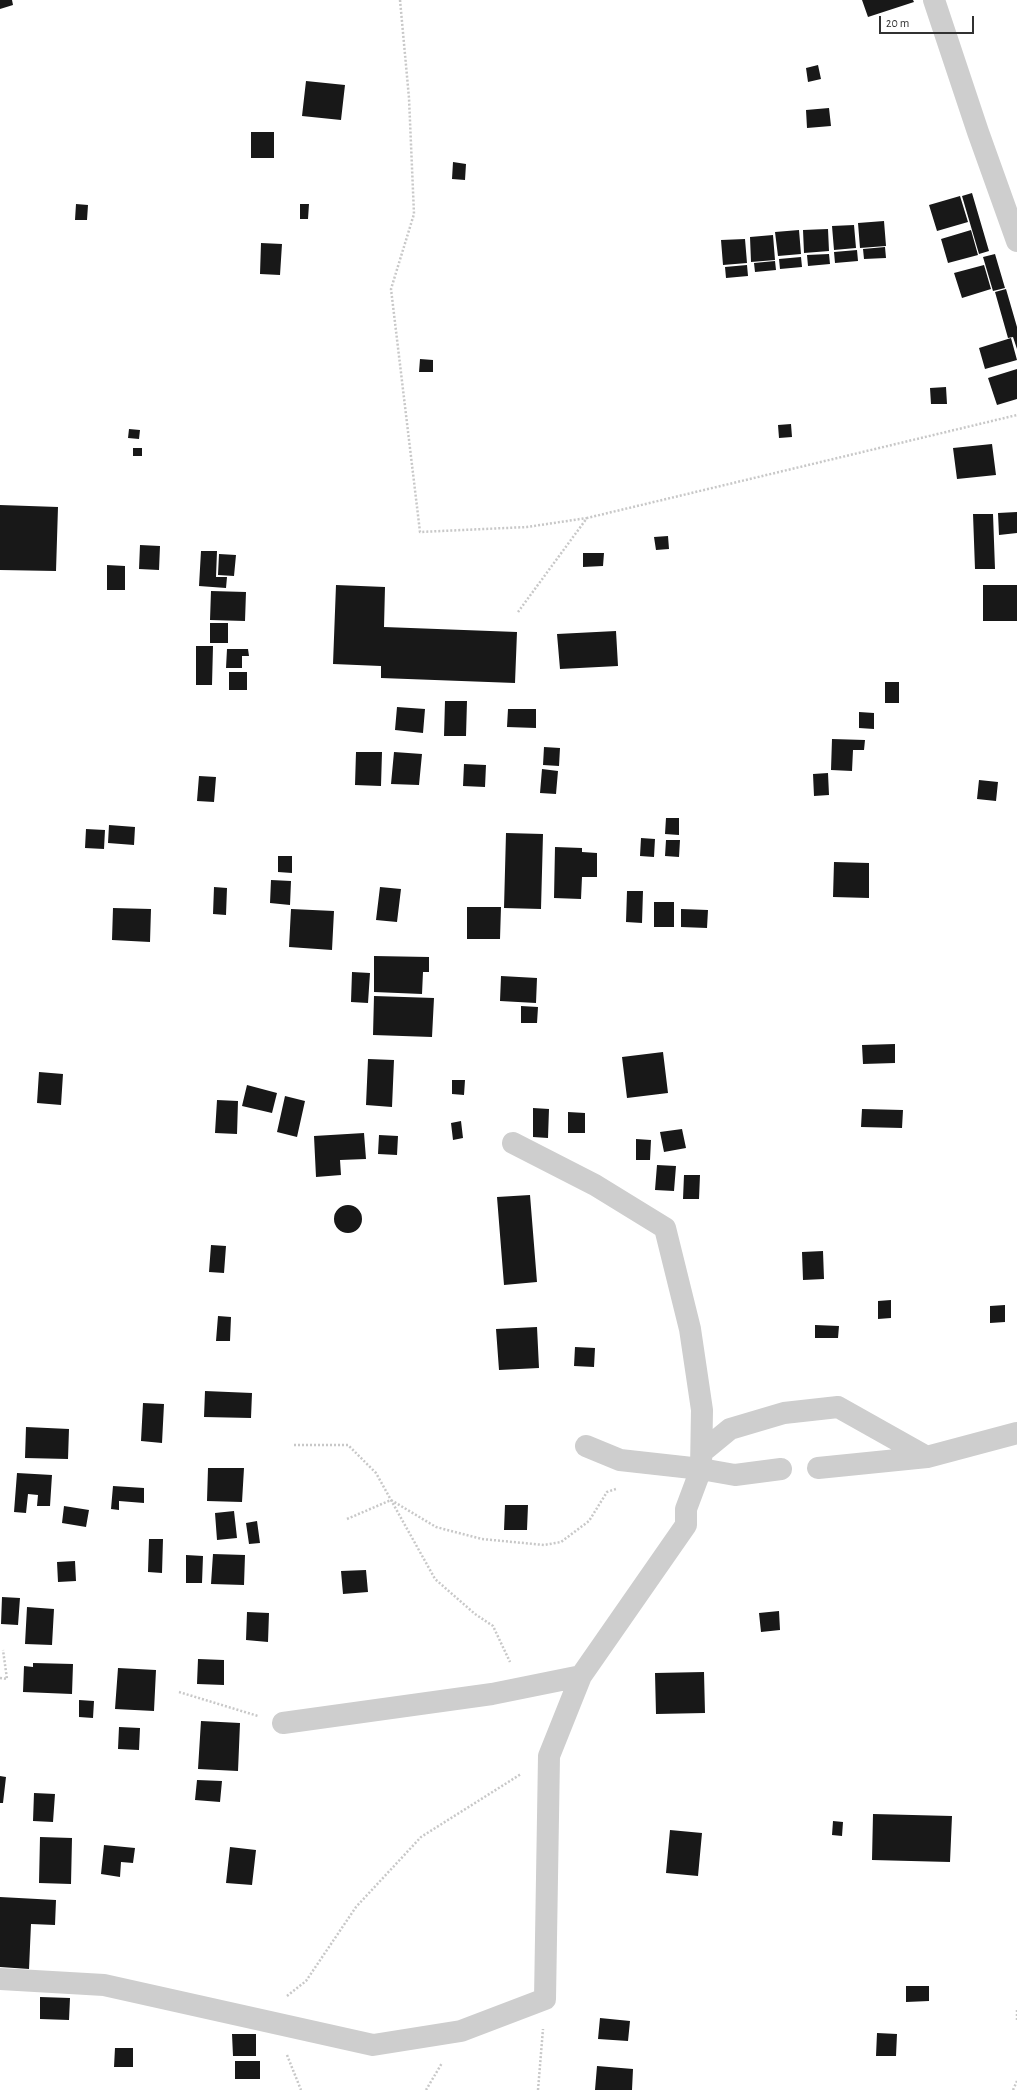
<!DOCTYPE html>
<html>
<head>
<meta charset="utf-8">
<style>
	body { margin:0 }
	#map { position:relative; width:1017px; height:2090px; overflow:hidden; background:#fff; font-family:"Alegreya Sans",sans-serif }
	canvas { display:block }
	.scale { position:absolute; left:879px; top:16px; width:95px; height:18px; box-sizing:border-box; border:2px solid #313131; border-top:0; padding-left:5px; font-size:12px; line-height:14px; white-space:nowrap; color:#313131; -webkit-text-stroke:3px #fff; paint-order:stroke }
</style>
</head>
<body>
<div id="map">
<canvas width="1017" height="2090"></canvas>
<div class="scale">20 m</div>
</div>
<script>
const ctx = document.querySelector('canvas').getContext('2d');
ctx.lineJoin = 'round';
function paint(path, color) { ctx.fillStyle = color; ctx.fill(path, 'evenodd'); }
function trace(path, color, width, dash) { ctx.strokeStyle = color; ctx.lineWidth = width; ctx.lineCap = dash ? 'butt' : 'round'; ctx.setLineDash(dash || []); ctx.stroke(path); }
paint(new Path2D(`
	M0,0H12L13,5L0,9Z
	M862,0H913L914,2L868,17Z
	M818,65L821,79L808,82L806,68Z
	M306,81L345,85L341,120L302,116Z
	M829,108L831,126L807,128L806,110Z
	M251,132H274V158H251Z
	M453,162L466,164L465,180L452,179Z
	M972,193L989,251L979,254L962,196Z
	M960,196L968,222L937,231L929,205Z
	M76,204L88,205L87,220H75Z
	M300,204H309L308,219H300Z
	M884,221L886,246L860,248L858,223Z
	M854,225L856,248L834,250L832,226Z
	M828,229L829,251L804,253L803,230Z
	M799,230L801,254L778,256L775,232Z
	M971,230L978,255L948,263L941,239Z
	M773,235L775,260L751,262L750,237Z
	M745,239L747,263L723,265L721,240Z
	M261,243L282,244L280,275L260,274Z
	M885,247L886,258L864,259L863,249Z
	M857,250L858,261L835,263L834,252Z
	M829,254L830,264L808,266L807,255Z
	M995,254L1005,288L993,291L983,257Z
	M801,257L802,267L780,269L779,259Z
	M775,261L776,270L755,272L754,263Z
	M747,265L748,276L726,278L725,267Z
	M984,265L991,289L962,298L954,273Z
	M1006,289L1017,327V349L1013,337L1008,338L995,292Z
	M1011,338L1017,360L985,369L979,348Z
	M420,359L433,360V372H419Z
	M1017,369V399L997,405L988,378Z
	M946,387L947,404H931L930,388Z
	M791,424L792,437L779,438L778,425Z
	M129,429L140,430L139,439L128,438Z
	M992,444L996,475L957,479L953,448Z
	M133,448H142V456H133Z
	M0,505L58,507L56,571L0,570Z
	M1017,512V533L999,535L998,513Z
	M973,514H993L995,569H975Z
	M668,536L669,549L656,550L654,537Z
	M140,545L160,546L159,570L139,569Z
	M201,551H217L216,577H227L226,588L199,586Z
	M583,553H604L603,566L583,567Z
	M219,554L236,555L234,576L218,575Z
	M107,565L125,566V590H107Z
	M336,585L385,587L384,627L517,632L515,683L381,678V666L333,664Z
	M983,585H1017V621H983Z
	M211,591L246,592L245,621L210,620Z
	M210,623H228V643H210Z
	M616,631L618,666L560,669L557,634Z
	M196,646H213L212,685H196Z
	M227,649H248L249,656H242V668H226Z
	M229,672H247V690H229Z
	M885,682H899V703H885Z
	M445,701H467L466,736H444Z
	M397,707L425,709L423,733L395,730Z
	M508,709H536V728L507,727Z
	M859,712L874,713V729L859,728Z
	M832,739L865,740L864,750H853L852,771L831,770Z
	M544,747L560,748L559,766L543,765Z
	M356,752H382L381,786L355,785Z
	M394,752L422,754L419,785L391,784Z
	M464,764L486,765L485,787L463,786Z
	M542,769L558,771L556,794L540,793Z
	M828,773L829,795L814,796L813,774Z
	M199,776L216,777L214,802L197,801Z
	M979,780L998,782L996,801L977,799Z
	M666,818H679V835L665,834Z
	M109,825L135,827L134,845L108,843Z
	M86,829L105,830L104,849L85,848Z
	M506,833L543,834L541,909L504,908Z
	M641,838L655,839L654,857L640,856Z
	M666,840H680L679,857L665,856Z
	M555,847L582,848V852L597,853V877H582L581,899L554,898Z
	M278,856H292V873L278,872Z
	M834,862L869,863V898L833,897Z
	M271,880L291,881L290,905L270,903Z
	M214,887L227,888L226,915L213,914Z
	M380,887L401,889L397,922L376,920Z
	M627,891H643L642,923L626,922Z
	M654,902H674V927H654Z
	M467,907H501L500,939H467Z
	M113,908L151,909L150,942L112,940Z
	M291,909L334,911L332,950L289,947Z
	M681,909L708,910L707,928L681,927Z
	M374,956L429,957V972H423L422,994L374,992Z
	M352,972L370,973L368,1003L351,1002Z
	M501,976L537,978L536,1003L500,1001Z
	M374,996L434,998L432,1037L373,1035Z
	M521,1006L538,1007L537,1023H521Z
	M895,1044V1063L863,1064L862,1045Z
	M663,1052L668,1093L627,1098L622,1057Z
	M368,1059L394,1060L392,1107L366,1105Z
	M39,1072L63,1074L61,1105L37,1103Z
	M452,1080H465L464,1095L452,1094Z
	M247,1085L277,1093L272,1113L242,1106Z
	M285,1096L305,1101L297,1137L277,1132Z
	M217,1100L238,1101L237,1134L215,1133Z
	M533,1108L549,1109L548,1138L533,1137Z
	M862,1109L903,1110L902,1128L861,1127Z
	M568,1112L585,1113V1133H568Z
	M461,1121L463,1138L453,1140L451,1123Z
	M682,1129L686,1148L664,1152L660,1132Z
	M364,1133L366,1159L340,1160L341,1175L316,1177L314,1136Z
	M379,1135L398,1136L397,1155L378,1154Z
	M636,1139L651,1140L650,1160H636Z
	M657,1165L676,1166L674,1191L655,1190Z
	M684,1175H700L699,1199H683Z
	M530,1195L537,1282L504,1285L497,1197Z
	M334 1219a14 14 0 1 1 28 0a14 14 0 1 1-28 0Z
	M211,1245L226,1246L224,1273L209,1272Z
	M823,1251L824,1279L803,1280L802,1252Z
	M891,1300V1318L878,1319V1301Z
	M1005,1305V1322L990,1323V1306Z
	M218,1316L231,1317L230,1341H216Z
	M815,1325L839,1326L838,1338H815Z
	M537,1327L539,1368L499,1370L496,1329Z
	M575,1347L595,1348L594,1367L574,1366Z
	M205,1391L252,1393L251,1418L204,1417Z
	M143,1403L164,1404L162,1443L141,1441Z
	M26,1427L69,1429L68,1459L25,1458Z
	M208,1468H244L242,1502L207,1501Z
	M17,1473L52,1475L50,1506H37L38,1495L28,1494L26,1513L14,1512Z
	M113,1486L144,1488V1503L119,1501V1510L111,1509Z
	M505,1505H528L527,1530H504Z
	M64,1506L89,1510L86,1527L62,1523Z
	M234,1511L237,1538L217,1540L215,1513Z
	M257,1521L260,1543L249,1544L246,1523Z
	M149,1539H163L162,1573L148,1572Z
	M213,1554L245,1555L244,1585L211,1584Z
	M186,1555L203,1556L202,1583H186Z
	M75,1561L76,1581L58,1582L57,1562Z
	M366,1570L368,1592L343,1594L341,1571Z
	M2,1597L20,1598L18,1625L1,1624Z
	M27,1607L54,1609L52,1645L25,1644Z
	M779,1611L780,1630L761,1632L759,1613Z
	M247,1612L269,1613L268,1642L246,1640Z
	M198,1659L224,1660V1685L197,1684Z
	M33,1663L73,1664L72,1694L23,1692L24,1666L33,1667Z
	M118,1668L156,1670L154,1711L115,1709Z
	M704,1672L705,1713L656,1714L655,1673Z
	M79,1700L94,1701L93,1718L79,1717Z
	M201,1721L240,1723L238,1771L198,1769Z
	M119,1727L140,1728L139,1750L118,1749Z
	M0,1776L6,1777L3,1803H0Z
	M197,1780L222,1781L220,1802L195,1800Z
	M34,1793L55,1794L53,1822L33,1821Z
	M873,1814L952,1816L950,1862L872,1860Z
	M833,1821L843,1822L842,1836L832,1835Z
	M670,1830L702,1833L698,1876L666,1873Z
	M40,1837L72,1838L71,1884L39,1883Z
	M104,1845L135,1848L133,1863L121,1862L120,1877L101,1874Z
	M230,1847L256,1850L252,1885L226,1883Z
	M0,1897L56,1900L55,1925L31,1924L29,1969L0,1967Z
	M906,1986H929V2001L906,2002Z
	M40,1997L70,1998L69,2020L40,2019Z
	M600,2018L630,2021L628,2041L598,2039Z
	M877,2033L897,2034L896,2056H876Z
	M232,2034H256V2056H233Z
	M115,2048H133V2067H114Z
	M235,2061H260V2079H235Z
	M597,2066L633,2069L632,2090H595Z`), '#181818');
trace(new Path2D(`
	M400,0L409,98L414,214L391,289L420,532L527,527L587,518
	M518,612L587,518L1017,415
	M294,1445H348L376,1473L435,1579L475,1614L493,1626L510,1662
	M347,1519L391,1500L436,1527L482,1539L544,1545L561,1542L589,1521L607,1492L616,1489
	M0,1678L7,1679L3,1650
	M179,1692L258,1716
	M287,1996L306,1981L356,1907L421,1837L521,1774
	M1017,2010V2022
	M287,2055L301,2090
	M426,2090L442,2063
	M538,2090L543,2029
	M1013,2090L1017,2081`), '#c8c8c8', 2.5, [2, 2]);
trace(new Path2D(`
	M934,0L978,132L1017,241
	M513,1143L595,1185L665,1228L690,1329L702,1410L701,1469L620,1460L586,1446
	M702,1452L730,1429L784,1413L838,1407L927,1457
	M818,1468L927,1457L1017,1433
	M283,1723L492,1694L581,1676
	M0,1979L104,1985L373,2045L461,2031L545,1999L549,1756L581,1676L686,1525V1509L701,1469L735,1475L781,1469`), '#cecece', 22);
</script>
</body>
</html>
